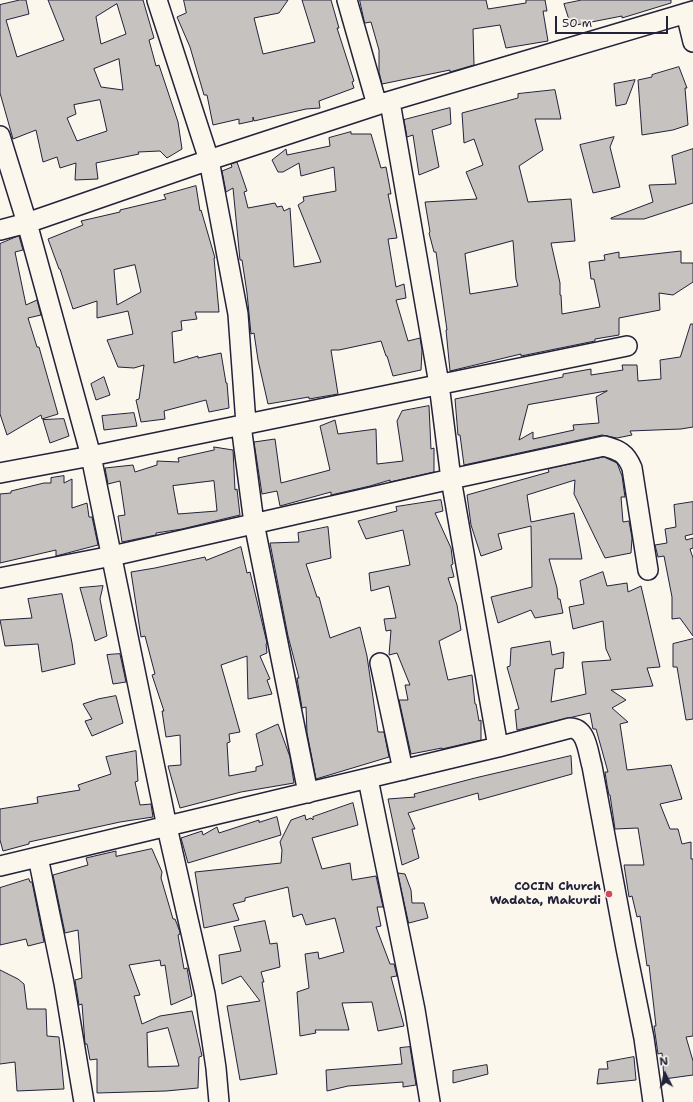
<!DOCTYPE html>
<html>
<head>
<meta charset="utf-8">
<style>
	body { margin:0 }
	#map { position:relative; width:693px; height:1102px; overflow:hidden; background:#fbf7ec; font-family:"Shantell Sans",sans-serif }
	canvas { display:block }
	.north { position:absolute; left:645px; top:1054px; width:40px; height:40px; -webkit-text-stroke:3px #fbf7ec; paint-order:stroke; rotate:354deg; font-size:11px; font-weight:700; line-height:16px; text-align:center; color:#22223b }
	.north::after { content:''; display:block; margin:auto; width:14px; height:18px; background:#22223b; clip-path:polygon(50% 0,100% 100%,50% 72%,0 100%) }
	.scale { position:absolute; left:555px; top:16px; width:113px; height:18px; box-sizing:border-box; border:2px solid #22223b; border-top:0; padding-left:5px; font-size:12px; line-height:14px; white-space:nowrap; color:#22223b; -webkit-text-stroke:3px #fbf7ec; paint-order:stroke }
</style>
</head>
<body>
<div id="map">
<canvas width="693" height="1102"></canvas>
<div class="north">N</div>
<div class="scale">50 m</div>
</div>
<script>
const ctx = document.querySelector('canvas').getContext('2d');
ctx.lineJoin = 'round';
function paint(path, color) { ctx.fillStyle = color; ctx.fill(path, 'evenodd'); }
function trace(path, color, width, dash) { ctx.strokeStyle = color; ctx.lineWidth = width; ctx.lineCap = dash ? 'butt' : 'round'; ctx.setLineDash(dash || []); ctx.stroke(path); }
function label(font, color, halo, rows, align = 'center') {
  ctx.font = font + ' "Shantell Sans",sans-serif'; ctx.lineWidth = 4; ctx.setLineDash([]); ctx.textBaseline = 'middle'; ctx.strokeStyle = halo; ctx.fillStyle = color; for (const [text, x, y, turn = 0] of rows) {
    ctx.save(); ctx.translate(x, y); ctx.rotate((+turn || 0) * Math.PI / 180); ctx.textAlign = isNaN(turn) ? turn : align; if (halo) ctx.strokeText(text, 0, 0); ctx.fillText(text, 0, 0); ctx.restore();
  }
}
const building = new Path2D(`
	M20,0H26L29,14L6,20L17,57L64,40L48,0H143L154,38L149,40L156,66L159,65L178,122L182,149L167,158L160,151L138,152L139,154L96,163L98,179L75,180L76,163L60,168L57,157L43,162L36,130L13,139L0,93V5ZM117,4L126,34L101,44L96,17ZM119,59L123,90L101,87L94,69ZM100,100L107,131L77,141L67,118L76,114L74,105Z
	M184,0H288L279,13L254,18L263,54L315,42L302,0H331L339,28H337L354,81L352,82L354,88L319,101L320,108L306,109L254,121L253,117V121L239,124V119L213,125L207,95H204L190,47L177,17L186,13Z
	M360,0H486L488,9L526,3V0H545L547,11H543L548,41L506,48L500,25L473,29L474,65L450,72V70L382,84L379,72V50L371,22L365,23Z
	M582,0H671V3L622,18V16L571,26L564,4Z
	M679,67L687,88H685L688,125L673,130L642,135L638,80L652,77V75Z
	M635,80L626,104L616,106L614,84Z
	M555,90L561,119H535L543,150L519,166L528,202L571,199L575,241L551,243L560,283V295H561L562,314L600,307L594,279H591L589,262L605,260L604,255L619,252V258L681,251V263H693V282L673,295L659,293L660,310L619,318V335L595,339V341L521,356V354L450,371L446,330H447L436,252H434L429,233L430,232L425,202L477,199L466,172L483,165L474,139L464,143L462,113L518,98V94ZM513,241L516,279L518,286L470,294L465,254Z
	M450,108L451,124L432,130L439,167L419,175L413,135L407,137L404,120Z
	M351,132V134H371L381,168L386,167L391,194H388L397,238L388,239L396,287L404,284L406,298L396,300L408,341L420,338L422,350L421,370L393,376L387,356H386L381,341L339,350H331L338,394L309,399V397L268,404L258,360L254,333L251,334L247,293L242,260H240L233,188L226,192L222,171L232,167L231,164L237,162L247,191L244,192L248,208L275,203L277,207L282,206L284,211L290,208L294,267L321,262L298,205L304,201L303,197L336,191L334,167L301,176L299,163L283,172H278L272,160L286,149L287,155L330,146L329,138Z
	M614,137L610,147L620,187L593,193L580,145Z
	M693,149V203L644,219H611V218L653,202L649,185L676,184L672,156Z
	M196,186L200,211L201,210L215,258H214L219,312H195L197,319L181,321L182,330L172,332L174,363L198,356V358L221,353L226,383H227L229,408L209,412L206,400L164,411L165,419L141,422L136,400L139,399L144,365L134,368L118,367L107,340L133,334L128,311L97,318V301L73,309L60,269H59L48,239L83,225L81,221L120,212V210L166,199L164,195ZM135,265L141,292L117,305L114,270Z
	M19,236L23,250L15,252L26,305L37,300L41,315L28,318L37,347H39L58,414L42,419L41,415L7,435L0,414V244Z
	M691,324H693V427L681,429L630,431L632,435L617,438L602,435L464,465L460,435H458L455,399L563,377V374L591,369V375L623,370L622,365H637L638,381L661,379L660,360L680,357ZM607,391L596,397L599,423L573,425L574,430L533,439V432L519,440L528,405Z
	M104,377L110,395L96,400L91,384Z
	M429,406L431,449L434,448V472L390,482V480L370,486L331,495V492L280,506L277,491L262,494L254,442L275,439L281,483L330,470L320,426L335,420L338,434L376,429L377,464L403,461L397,421L402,411Z
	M134,413L137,426L104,430L102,416Z
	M64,419L69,436L50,443L43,420Z
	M214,447L233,450L235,490L237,489L240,515L182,529L156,533V535L122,542L118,516L125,515L120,481L108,484L105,468L133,465L135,472L157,465V461L179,462L178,458L214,450ZM214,481L217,511L178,514L173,486Z
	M604,457L617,463L622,476L625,497H621L623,522L629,521L632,538L631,553L605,558L574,494L575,480L527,495L531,522L574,513L582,559H549L557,588L558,599H560L563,613L535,618L531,610L498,623L491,597L532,587L531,526L498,534L502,549L481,556L471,525L467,495L549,472L548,469Z
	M64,476V483L72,479V508L87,503L89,517H92L98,545L56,556V550L0,563V494L11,493V491L44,483H51V478Z
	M441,500L443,511L435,513L451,548L453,564L451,565L454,577L448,578L457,605L461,630L439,641L448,680L472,675L475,704H476L479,721L481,720V740L442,749V748L411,754L399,700H408L405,685H410L397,653L389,655L391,630L386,631L384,619L396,618L389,586L371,591L369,573L410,565L403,530L366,539L358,521L397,511L396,507Z
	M693,502V534L685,536L686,540L693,538V548L690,549L693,558V636L680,618L672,619V597L664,556L658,557L655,545L667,543L665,529L676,527L674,505Z
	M328,527L331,558L306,564L317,597H319L330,638L360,627L367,656L378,732H384L389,757L316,779L307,733L306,707L302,708L297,678H299L288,636L270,543L299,542L298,533Z
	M241,547L247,573L250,572L267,643L266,644L267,653L260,656L270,679L267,680L272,694L248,699L247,656L221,665L240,732L229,734L230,742L227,743L229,776L256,771V767L263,765L256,734L278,724L290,757L294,783L241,792L180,808L168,766L181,765L180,735L166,737L162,711H164L152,675L155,674L145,636L141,637L131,572L155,568L205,557L206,560Z
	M603,572L607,586L627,583L628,592L641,586L660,667L647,668L653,686L611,690L626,700L612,708L628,722L620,724L627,770L671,765L682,799L660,804L670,829H678L682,844L691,842V859H693V1036L686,1037L693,1061V1075L664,1079L662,1053L658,1054L654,1026H656L649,965L647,966L640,916L637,917L632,896L629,897L624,865H644L638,828L615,829L610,795H609L607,785L605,772H608L596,729H593L590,713L517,730L515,710L519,709L507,667L510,666L511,648L550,641L552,655L564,652L563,668L555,669L551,702L586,694L582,662L611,660L606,649L603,621L573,629L569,607L584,604L580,581Z
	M103,586L100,599L107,636L95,641L80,588Z
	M62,594L72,643L75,664L42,672L38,644L5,646L0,620L32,618L28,599Z
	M693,639V719L686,720L677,667H673V644Z
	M120,654L126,682L113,684L107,655Z
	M116,696L123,723L92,736L85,721L92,719L83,704L98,699Z
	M136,751L138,781L135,782L140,805L151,804L153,817L120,822L29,842V844L3,851L0,840V809L38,803L37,797L80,790L78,785L111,774L106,757Z
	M571,756L572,774L479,800L478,793L408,813L415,829H412L419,858L402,865L388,799L415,797L414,794L475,778Z
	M353,803L358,825L312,838L322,869L350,863L352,880L376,876L383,907H377L381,926L376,927L390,964H394L397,976L391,977L404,1026L378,1031L372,1002L342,1003L349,1030H315L316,1033L300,1036L297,992L309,988L305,954L318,952L319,959L344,952L335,918L306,925L302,914L293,917L288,887L245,898V901L233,904L239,920L204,928L195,872L281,863L282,850L280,842L291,820L305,815L306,820L311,818L313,820V817Z
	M277,817L281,835L188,863L181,838L202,831L203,835L217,827L219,833L259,820V822Z
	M152,849L162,872L161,878L173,919H175L180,932V934L178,935L184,969L187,968L192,996L171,1005L165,965L161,966L160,960L129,965L140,995L134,996L142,1024L160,1016L192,1011L202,1056L199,1057L198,1088L166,1091L97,1093V1059L90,1060L87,1044H85L82,1004L79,1005L75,980L82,978L78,930L65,933L53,875L88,865L86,858L116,851V856ZM168,1028L179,1066L148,1067L147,1033Z
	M398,873L405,874L411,890L412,903H424L428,918L409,923Z
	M29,879L30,882H32L44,942L28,946L26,939L0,945V888Z
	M265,921L270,944L277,943L280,967L261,972L264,982H262L277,1074L240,1080L227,1006L260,1001L241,976L222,984L219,955L241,951L234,927Z
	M0,970L18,979L24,984L27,1009H46L47,1036L59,1037L64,1089L17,1091L15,1062L0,1064Z
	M410,1047L416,1085L403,1087V1082L348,1086L327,1091L326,1070L402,1064L400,1048Z
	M634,1057L636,1080L597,1084L599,1069H608L607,1062Z
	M487,1065L488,1074L453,1083V1071Z`);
paint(building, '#c6c2c0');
trace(building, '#22223b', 1);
const minor = new Path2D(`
	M157,0L209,160L238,314L246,424
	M347,0L377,105
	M686,13L693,42
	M0,136L27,223L91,456L167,827L205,994L216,1068L219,1102
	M0,230L27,223L209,160L377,105L693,11
	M241,425L254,523L308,793
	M0,473L91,456L627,346
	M0,578L112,556L451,479L604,446C619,450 626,453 632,468L648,570
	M380,663L403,770
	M498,747L570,728C587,728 588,753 592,766L626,948L644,1038L653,1102
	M368,779L415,1010L430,1102
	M38,857L64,983L84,1102
	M0,866L498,747L451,479L439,384L390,102`);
trace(minor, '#22223b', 22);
trace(minor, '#fbf7ec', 19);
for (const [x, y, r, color] of [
	[609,894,4,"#d1495b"]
]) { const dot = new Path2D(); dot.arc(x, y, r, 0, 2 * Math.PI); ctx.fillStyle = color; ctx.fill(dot); trace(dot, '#fbf7ec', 1.5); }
label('bold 12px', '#22223b', '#fbf7ec', [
	["COCIN Church",601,887],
	["Wadata, Makurdi",601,901]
], 'right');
</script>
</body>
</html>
